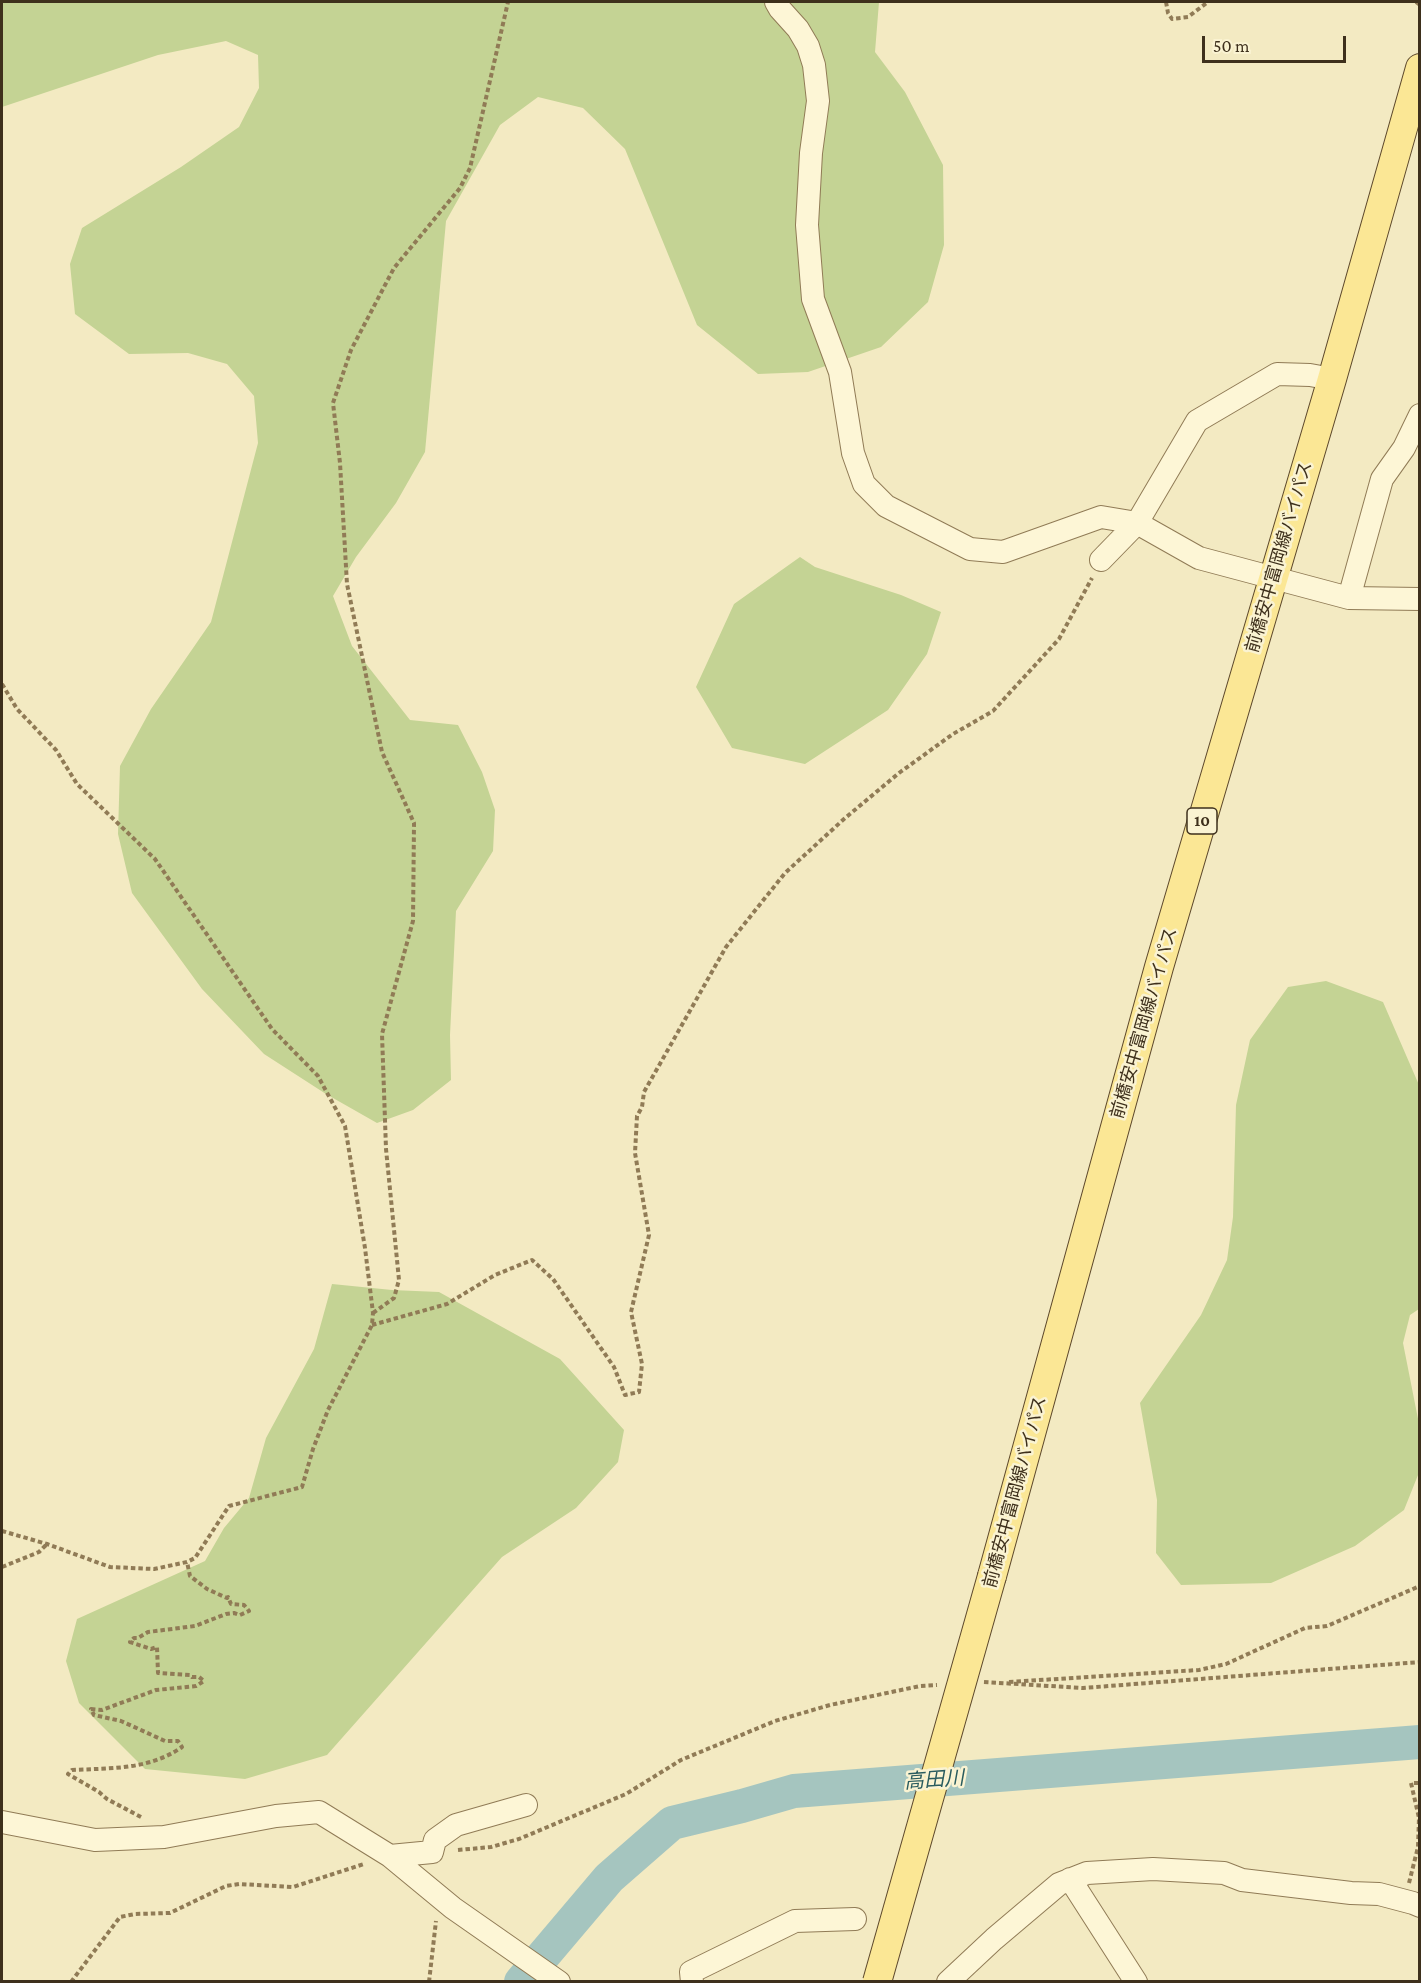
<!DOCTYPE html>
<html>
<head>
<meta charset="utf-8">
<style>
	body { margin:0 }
	#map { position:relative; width:1421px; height:1983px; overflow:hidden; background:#f3eac2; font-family:"Crimson Pro",serif }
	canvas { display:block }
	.frame { position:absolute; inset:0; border:3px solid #3e301c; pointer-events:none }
	.scale { position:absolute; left:1202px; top:36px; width:144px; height:27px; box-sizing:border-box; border:3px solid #3e301c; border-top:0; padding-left:8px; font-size:18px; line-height:21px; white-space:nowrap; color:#3e301c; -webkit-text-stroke:4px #faf3d2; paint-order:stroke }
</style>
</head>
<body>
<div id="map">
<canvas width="1421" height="1983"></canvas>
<div class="frame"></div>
<div class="scale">50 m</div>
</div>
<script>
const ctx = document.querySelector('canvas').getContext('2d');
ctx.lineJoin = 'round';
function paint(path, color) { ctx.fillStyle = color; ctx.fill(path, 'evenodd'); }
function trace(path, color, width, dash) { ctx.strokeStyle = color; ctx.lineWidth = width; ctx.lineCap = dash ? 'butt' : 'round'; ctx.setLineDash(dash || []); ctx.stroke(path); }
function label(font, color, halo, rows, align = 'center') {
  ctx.font = font + ' "Crimson Pro","Noto Sans JP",serif'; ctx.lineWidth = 5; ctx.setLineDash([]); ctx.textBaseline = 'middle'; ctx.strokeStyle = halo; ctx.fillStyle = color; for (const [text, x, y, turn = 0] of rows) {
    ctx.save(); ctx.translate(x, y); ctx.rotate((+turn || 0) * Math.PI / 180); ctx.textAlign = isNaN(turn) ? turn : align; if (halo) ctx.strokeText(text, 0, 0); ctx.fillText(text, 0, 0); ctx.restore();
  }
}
paint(new Path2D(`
	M2,2H879L875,52L905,92L943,165L944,245L928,302L881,347L808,372L758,374L697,325L625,149L583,108L538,97L500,125L446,221L425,452L396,503L356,557L333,596L352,646L410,720L458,725L482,772L495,810L493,851L456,911L450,1035L451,1080L413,1110L377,1123L326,1094L264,1054L202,989L132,893L118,834L120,766L151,709L211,622L258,443L254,396L227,364L188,353L129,354L75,314L70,264L82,228L181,167L239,127L259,88L258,55L226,41L158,55L2,107Z
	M800,557L815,567L901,595L941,612L927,654L888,710L805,764L732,748L696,687L734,604Z
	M1326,981L1383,1002L1419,1085V1309L1410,1315L1403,1343L1419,1424L1420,1470L1404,1510L1355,1546L1271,1583L1181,1585L1156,1553L1157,1500L1140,1403L1201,1315L1227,1260L1233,1217L1236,1105L1250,1040L1288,987Z
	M332,1284L392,1290L439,1292L560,1359L624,1430L618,1462L576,1508L502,1557L327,1755L245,1779L145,1769L79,1703L66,1661L77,1619L205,1561L224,1528L249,1498L266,1438L314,1349Z`), '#c4d394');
trace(new Path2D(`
	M521,1982L609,1878L672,1823L742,1806L794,1791L1420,1742`), '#a5c5bf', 34);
const minor = new Path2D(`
	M776,2L780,9L798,29L808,46L814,65L818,101L811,153L807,225L813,299L840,372L853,453L864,484L886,506L970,549L1003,552L1101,517L1137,523L1199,558L1349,598L1420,599
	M1101,560L1137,523L1197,421L1277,374L1310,375L1332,379
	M1349,598L1382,479L1404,448L1420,415
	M2,1822L95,1840L164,1837L276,1816L319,1812L390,1856L453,1908L559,1982
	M390,1856L432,1852L435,1840L456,1825L526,1805
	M1070,1879L1136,1982
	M692,1982L691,1972L795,1921L855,1919
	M948,1982L994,1939L1059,1884L1087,1873L1153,1869L1224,1873L1242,1880L1351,1893L1379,1894L1413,1903L1420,1906`);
const major = new Path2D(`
	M992,1576L1159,967L1332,379L1420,68`);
trace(minor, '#907b56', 24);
trace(major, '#5d482b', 30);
trace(new Path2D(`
	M1166,2L1168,13L1172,19L1188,17L1208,2
	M1416,2L1420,5
	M2,684L17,709L56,750L77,784L155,859L272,1029L318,1076L345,1126L365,1248L373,1313L372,1325L328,1410L313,1449L302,1487L229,1506L195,1558L187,1562L154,1569L110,1567L47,1544L2,1531
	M373,1313L394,1298L399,1280L386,1149L382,1034L413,921L414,823L382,752L347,584L340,463L333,403L351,350L394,268L460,188L470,168L508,2
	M372,1325L447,1304L495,1275L532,1260L553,1279L614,1367L625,1395L639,1392L642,1364L631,1312L649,1235L635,1153L637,1116L642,1107L644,1092L726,947L785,873L844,819L899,773L953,734L993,711L1059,639L1092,578
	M2,1567L39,1552L47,1544
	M984,1682L1083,1688L1420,1662
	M1009,1682L1199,1670L1226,1664L1305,1628L1327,1626L1420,1586
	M141,1817L107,1799L99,1792L68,1774L72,1770C111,1768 149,1770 182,1747L178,1741H165L121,1721L94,1715L91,1709L102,1710L156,1690L196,1686L204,1681L199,1677H192L190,1675L158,1673L157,1647L151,1649L130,1642L134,1638H138L148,1632L195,1626L226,1614L234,1613L240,1615L249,1611L244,1605L231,1604L228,1597L227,1598L207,1589L190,1576L187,1562
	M458,1850L491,1847L519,1839L626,1794L681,1760L775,1721L830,1705L920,1686L937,1685
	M1409,1883L1418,1847L1419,1818L1411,1783H1420
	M71,1982L120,1917L135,1914L170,1913L226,1886L239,1884L293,1887L364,1864
	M429,1982L436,1921`), '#907b56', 4, [4.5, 3]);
trace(minor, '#fdf6d6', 22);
trace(major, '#fbe795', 28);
const majorBridge = new Path2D(`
	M877,1982L992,1576`);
trace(majorBridge, '#5d482b', 30, []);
trace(majorBridge, '#fbe795', 28);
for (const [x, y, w] of [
	[1202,821,30]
]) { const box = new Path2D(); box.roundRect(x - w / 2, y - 13, w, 26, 4.5); ctx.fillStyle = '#faf3d2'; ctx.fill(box); trace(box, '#3e301c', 1.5); }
label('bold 16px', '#3e301c', null, [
	["10",1202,821]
]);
label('18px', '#3e301c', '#faf3d2', [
	["前橋安中富岡線バイパス",1279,557,-74],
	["前橋安中富岡線バイパス",1144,1023,-74],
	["前橋安中富岡線バイパス",1015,1492,-75]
]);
label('italic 20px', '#2a5c5f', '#faf3d2', [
	["高田川",934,1780,-4]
]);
</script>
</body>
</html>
